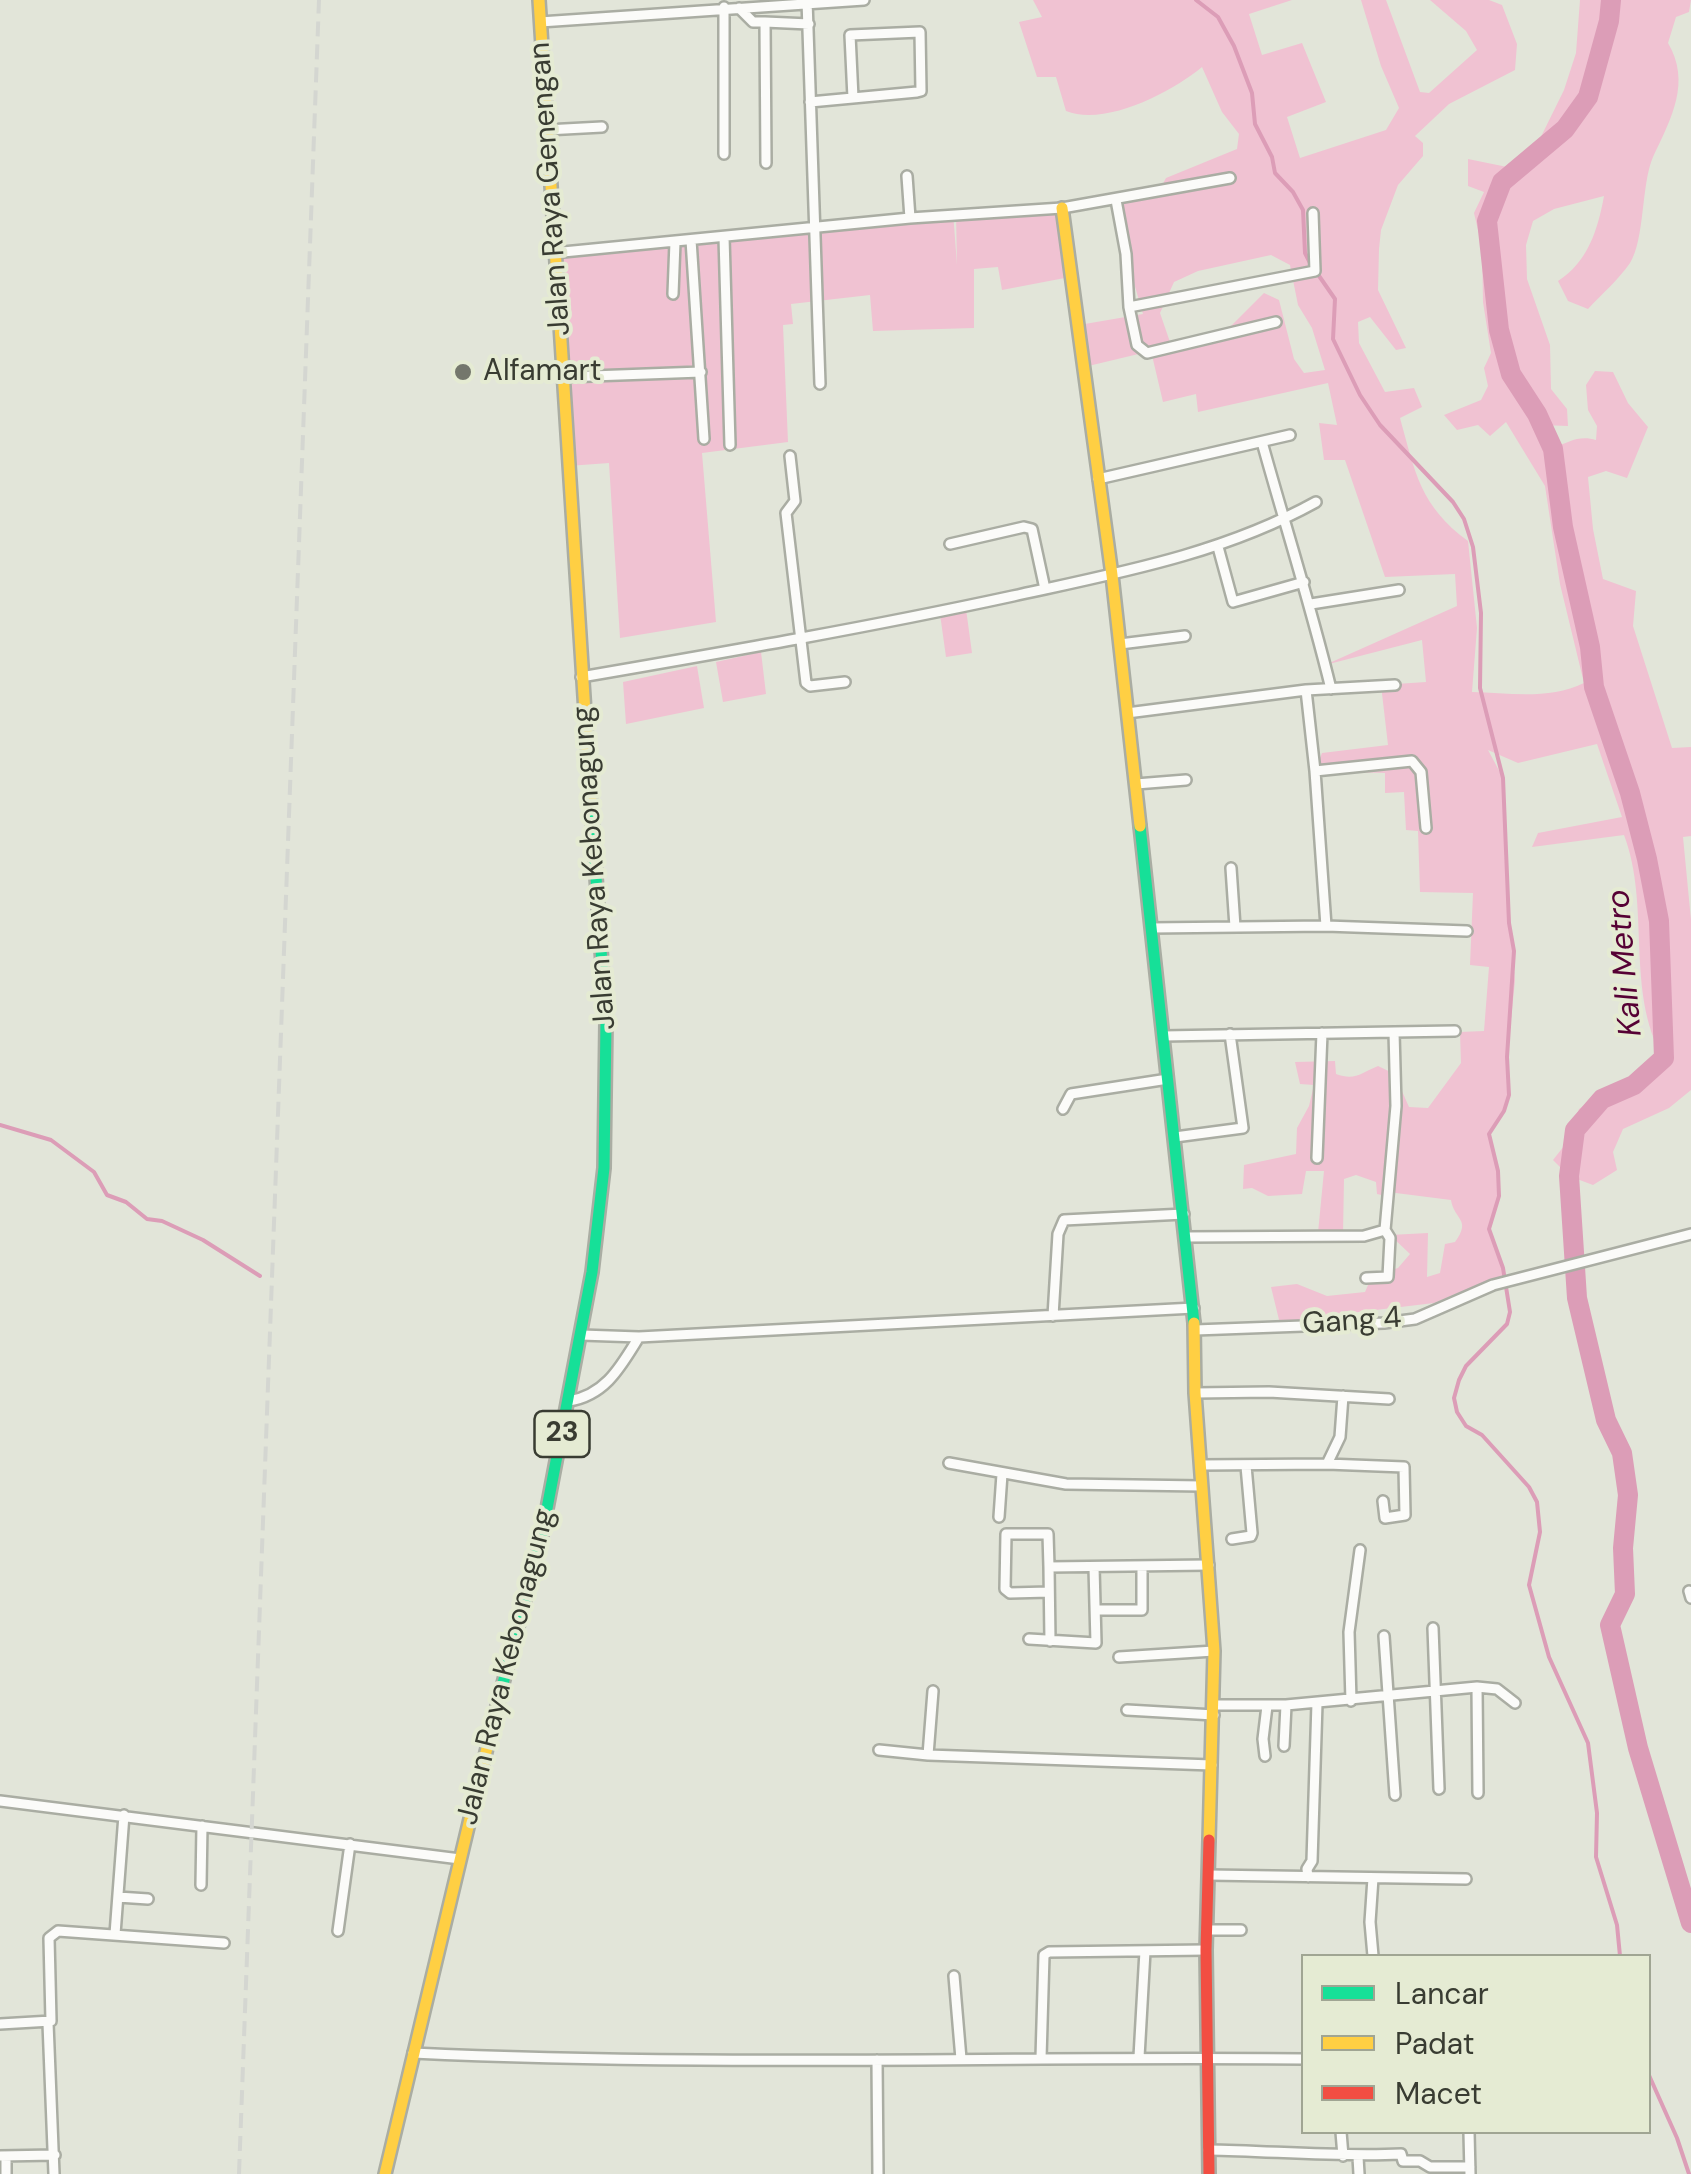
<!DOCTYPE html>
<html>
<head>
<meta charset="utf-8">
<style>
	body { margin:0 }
	#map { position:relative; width:1691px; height:2174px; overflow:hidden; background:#e2e5d9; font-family:"DM Sans",sans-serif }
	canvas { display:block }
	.legend { position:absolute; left:1301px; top:1954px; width:350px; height:180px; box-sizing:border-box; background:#e5ebd3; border:2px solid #a0a593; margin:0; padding:12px 18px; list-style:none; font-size:30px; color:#393c32 }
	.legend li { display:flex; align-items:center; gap:20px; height:50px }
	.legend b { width:50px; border:2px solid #a0a593 }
</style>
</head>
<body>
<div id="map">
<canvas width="1691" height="2174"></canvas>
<ul class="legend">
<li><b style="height:12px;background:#16e098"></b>Lancar</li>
<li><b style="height:12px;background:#ffcf43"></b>Padat</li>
<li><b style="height:12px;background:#f24e42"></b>Macet</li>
</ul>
</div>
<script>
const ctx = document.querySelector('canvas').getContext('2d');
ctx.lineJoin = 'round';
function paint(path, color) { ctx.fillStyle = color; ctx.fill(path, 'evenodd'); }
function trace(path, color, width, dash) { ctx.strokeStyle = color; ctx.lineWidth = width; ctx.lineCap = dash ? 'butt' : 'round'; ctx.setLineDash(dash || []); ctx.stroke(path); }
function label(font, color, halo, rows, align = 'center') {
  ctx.font = font + ' "DM Sans",sans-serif'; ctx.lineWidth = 8; ctx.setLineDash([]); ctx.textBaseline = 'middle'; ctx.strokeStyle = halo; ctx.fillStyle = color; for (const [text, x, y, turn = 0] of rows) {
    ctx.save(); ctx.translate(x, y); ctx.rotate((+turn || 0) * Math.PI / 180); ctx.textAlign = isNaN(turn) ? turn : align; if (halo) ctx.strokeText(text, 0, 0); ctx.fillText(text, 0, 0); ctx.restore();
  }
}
paint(new Path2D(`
	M1033,0H1292L1249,14L1262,55L1302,43L1326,102L1287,117L1300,158L1386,130L1399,108L1381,66L1361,0H1386L1420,92L1429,93L1477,50L1466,31L1430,0H1489L1502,5L1517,44L1515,70L1449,104L1415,136L1423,143V156L1398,185L1381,230L1379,249L1378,290L1406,348L1396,350L1370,317L1358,322L1359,343L1385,392L1414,388L1422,407L1400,418C1415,472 1420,506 1468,541L1477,628L1472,692C1509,693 1550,700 1584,683L1560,584L1545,486L1506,422L1490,436L1478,425L1457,430L1444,415L1481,400L1488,386L1484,368L1491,353L1483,302L1482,247L1474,213L1484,192L1468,186V159L1512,168L1530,159L1564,90L1576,53L1580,0H1691L1689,12L1676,17L1668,43C1691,82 1672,117 1653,157C1641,185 1645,239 1630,263C1619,279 1602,294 1588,309L1568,301L1558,281C1588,262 1598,229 1604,196L1554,209L1533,221L1526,245L1527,279L1550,345L1551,389L1567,409L1568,426L1542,425L1553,448C1569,442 1579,435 1596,440L1597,426L1588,410L1586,385L1595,371L1613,372L1628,403L1648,427L1627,478L1606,471L1588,477L1593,529L1603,579L1636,591L1633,626L1672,748L1691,747V836L1683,837L1691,920V1090L1669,1108L1623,1129L1613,1152L1617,1170L1593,1185L1569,1176L1553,1160L1564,1146L1579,1109L1602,1093L1634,1085L1663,1058C1625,990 1651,906 1624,835L1532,847L1538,833L1622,817L1597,744L1518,763L1488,750L1503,778L1505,865L1515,981L1507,1057L1509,1095L1504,1111L1489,1134L1498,1171L1499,1196L1489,1229L1506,1282L1459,1296L1458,1293L1434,1303L1334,1315L1281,1328L1271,1287L1297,1284L1327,1296L1365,1292L1372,1276L1398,1268L1410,1254L1390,1235L1428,1233L1427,1277L1440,1273L1445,1244L1455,1242C1472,1219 1454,1220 1451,1200L1388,1192L1390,1197L1377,1194L1376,1182L1356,1175L1344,1179L1343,1234L1318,1233L1324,1171H1306L1302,1194L1268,1196L1252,1188L1243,1189L1244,1165L1296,1154L1297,1128L1309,1106L1314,1085L1300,1084L1295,1062L1335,1061L1336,1074C1355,1081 1361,1073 1378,1066L1401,1077V1089L1409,1107L1428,1108L1461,1063L1460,1032L1484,1031L1489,967L1470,965L1473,893L1420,892L1418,831L1406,830L1404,792L1385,793V773L1315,771L1322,753L1388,745L1381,685L1426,682L1422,640L1325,665L1457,606L1455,574L1385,577L1345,460H1324L1319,423L1337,425L1328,383L1198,412L1196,394L1163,402L1151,351L1080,368L1073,326L1143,314L1134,283L1119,195L1159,191L1166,178L1237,149L1239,134L1222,112L1202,67C1172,92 1105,127 1066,111L1056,77H1037L1019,22L1042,17ZM1271,255L1290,265L1298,305L1312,328L1325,370L1304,373L1294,359L1279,300L1264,293L1231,326L1171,345L1160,313L1174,282L1198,271Z
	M1059,204L1061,247L1070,277L1002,290L998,267L974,269V328L873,331L870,295L791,304L793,324L783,325L788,442L702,453L716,622L620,638L609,463L568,466L553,253L595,254L953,212L957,265L956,213Z
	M966,609L972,653L946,657L940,614Z
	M761,652L766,694L723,702L716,662Z
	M697,666L704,708L626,724L623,682Z`), '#f0c2d2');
trace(new Path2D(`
	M1196,0L1218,17L1234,46L1252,93L1255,124L1272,157L1275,173L1293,192L1303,210L1305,253L1311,265
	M1317,273L1335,299L1333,339L1360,395L1380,425L1453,502L1464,519L1473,547L1481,613L1480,688L1503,778L1509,923L1514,951L1507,1057L1509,1095L1504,1111L1489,1134L1498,1171L1499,1196L1489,1229L1503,1268L1510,1312L1507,1324L1466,1366L1459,1380L1454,1398L1457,1412L1466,1426L1482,1435L1529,1487L1537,1502L1540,1532L1529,1585L1549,1657L1588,1743L1597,1813L1596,1857L1617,1925L1620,1956
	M0,1125L51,1140L94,1172L107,1195L126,1202L147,1219L162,1221L203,1240L260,1276
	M1648,2073L1677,2138L1689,2174`), '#dc9db7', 4);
trace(new Path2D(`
	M1611,0L1609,21L1588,97L1565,129L1502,182L1487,221L1499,330L1511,374L1537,414L1553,449L1563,527L1590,647L1594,687L1630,793L1647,859L1659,921L1664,1058L1634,1085L1602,1099L1575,1130L1569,1176L1577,1298L1606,1420L1622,1453L1628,1495L1623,1548L1625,1594L1610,1625L1638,1748L1691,1923`), '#dc9db7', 20);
const street = new Path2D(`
	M807,0L820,384
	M724,7V154
	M739,8L753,22H765
	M540,22L864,0
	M810,102L917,92L921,91L920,32L850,35L853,98
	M546,130L602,127
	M766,163L765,22L809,24
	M907,176L910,218
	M1116,200L1126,254L1129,307L1315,271L1313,213
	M724,237L730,445
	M691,240L704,439
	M553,253L910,218L1062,208L1230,178
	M673,294L675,242
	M1129,307L1137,345L1147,353L1276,322
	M565,377L701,372
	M1262,442C1285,525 1311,606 1331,689
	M790,456L795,501L786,513L806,683L810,686L845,682
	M1098,479L1290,435
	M950,544L1024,527L1032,529L1045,589
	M1218,547L1233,602L1304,582
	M1311,604L1399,590
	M1120,644L1185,636
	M581,677C726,652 870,627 1013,596C1118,573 1222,554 1316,502
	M1306,690L1315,771L1326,926
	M1127,713L1306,690L1395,685
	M1315,771L1412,761L1421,772L1426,828
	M1136,784L1186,780
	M1231,868L1235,927
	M1151,928L1326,926L1467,931
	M1394,1032L1455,1031
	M1163,1036L1394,1032L1396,1106L1385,1230L1364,1236L1186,1237
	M1063,1109L1071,1094L1168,1079
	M1175,1137L1243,1128L1230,1034
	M1317,1158L1322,1033
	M1366,1278L1388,1277L1390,1238L1385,1230
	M1053,1316L1058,1234L1064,1220L1184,1214
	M1195,1330L1384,1323L1415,1319L1493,1285L1691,1234
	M581,1335L639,1337
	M1195,1393L1269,1392L1389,1399
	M569,1401C606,1395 621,1366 639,1337L1194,1308
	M949,1463L1066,1484L1202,1486
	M1327,1464L1340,1437L1343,1396
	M1201,1465L1327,1464L1404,1467L1405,1515L1385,1518L1383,1501
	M999,1517L1002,1474
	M1232,1539L1251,1536L1252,1533L1246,1466
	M1049,1567L1050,1641
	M1689,1591L1691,1598
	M1049,1592L1010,1593L1005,1589L1006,1534H1048L1049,1567L1209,1565
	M1096,1610H1142V1567
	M1433,1628L1439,1789
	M1384,1636L1395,1795
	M1029,1639L1096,1643L1094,1567
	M1119,1657L1214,1651
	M1477,1687L1478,1793
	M1351,1701L1349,1632L1360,1550
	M1214,1705H1286L1477,1687L1497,1689L1515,1703
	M1127,1710L1214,1715
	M1284,1746L1286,1705
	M879,1750L928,1755L1212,1765
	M928,1755L933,1691
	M1265,1756L1263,1739L1267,1706
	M0,1801L460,1859
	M1208,1875L1466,1879
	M1308,1877L1307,1869L1312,1861L1317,1703
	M1373,1878L1370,1922L1373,1956
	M201,1885L202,1826
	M118,1897L148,1899
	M1206,1930H1241
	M338,1931L350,1844
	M115,1934L124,1815
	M954,1976L961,2059
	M48,2023L54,2174
	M0,2024L51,2021L49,1938L58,1931L224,1943
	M413,2053C710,2067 1007,2056 1304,2059
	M1139,2057L1145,1951
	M1041,2058L1044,1955L1049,1952L1206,1950
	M877,2060L878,2174
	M1341,2132L1343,2156
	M1469,2132L1470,2174
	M1208,2150C1273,2151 1336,2157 1401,2154L1403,2161H1420L1430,2167H1470
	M0,2156L55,2155
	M6,2156V2174
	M1358,2157L1359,2174`);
const fast = new Path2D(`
	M1140,826L1194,1323
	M497,1706L541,1540L592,1272L604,1168L606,1022L591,805`);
const slow = new Path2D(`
	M539,0L591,805
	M1062,208L1112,575L1140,826
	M1194,1323L1195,1393L1214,1651L1209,1840
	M385,2174L497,1706`);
const jam = new Path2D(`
	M1209,1840L1206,1950L1209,2174`);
trace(street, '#aaada3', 14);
trace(fast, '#aaada3', 16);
trace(slow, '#aaada3', 16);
trace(jam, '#aaada3', 16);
trace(street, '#fbfbf9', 9);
trace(fast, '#16e098', 11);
trace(slow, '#ffcf43', 11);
trace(jam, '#f24e42', 11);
trace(new Path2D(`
	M239,2174L319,0`), '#d4d6d1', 4, [15, 8]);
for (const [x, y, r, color] of [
	[463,372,10,"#74776c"]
]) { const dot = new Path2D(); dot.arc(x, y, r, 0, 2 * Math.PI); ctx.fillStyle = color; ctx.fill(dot); trace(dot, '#e5ebd3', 4); }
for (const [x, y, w] of [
	[562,1434,55]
]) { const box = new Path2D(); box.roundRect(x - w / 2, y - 23, w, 46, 8); ctx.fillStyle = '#e5ebd3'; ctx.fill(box); trace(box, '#393c32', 2.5); }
label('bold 28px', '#393c32', null, [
	["23",562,1434]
]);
label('30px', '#393c32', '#e5ebd3', [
	["Jalan Raya Genengan",551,189,-94],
	["Jalan Raya Kebonagung",595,868,-94],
	["Gang 4",1352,1322,-4],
	["Jalan Raya Kebonagung",507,1667,-76]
]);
label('30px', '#393c32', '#e5ebd3', [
	["Alfamart",483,372]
], 'left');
label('italic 32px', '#560134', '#e5ebd3', [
	["Kali Metro",1626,963,-95]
]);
</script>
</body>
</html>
